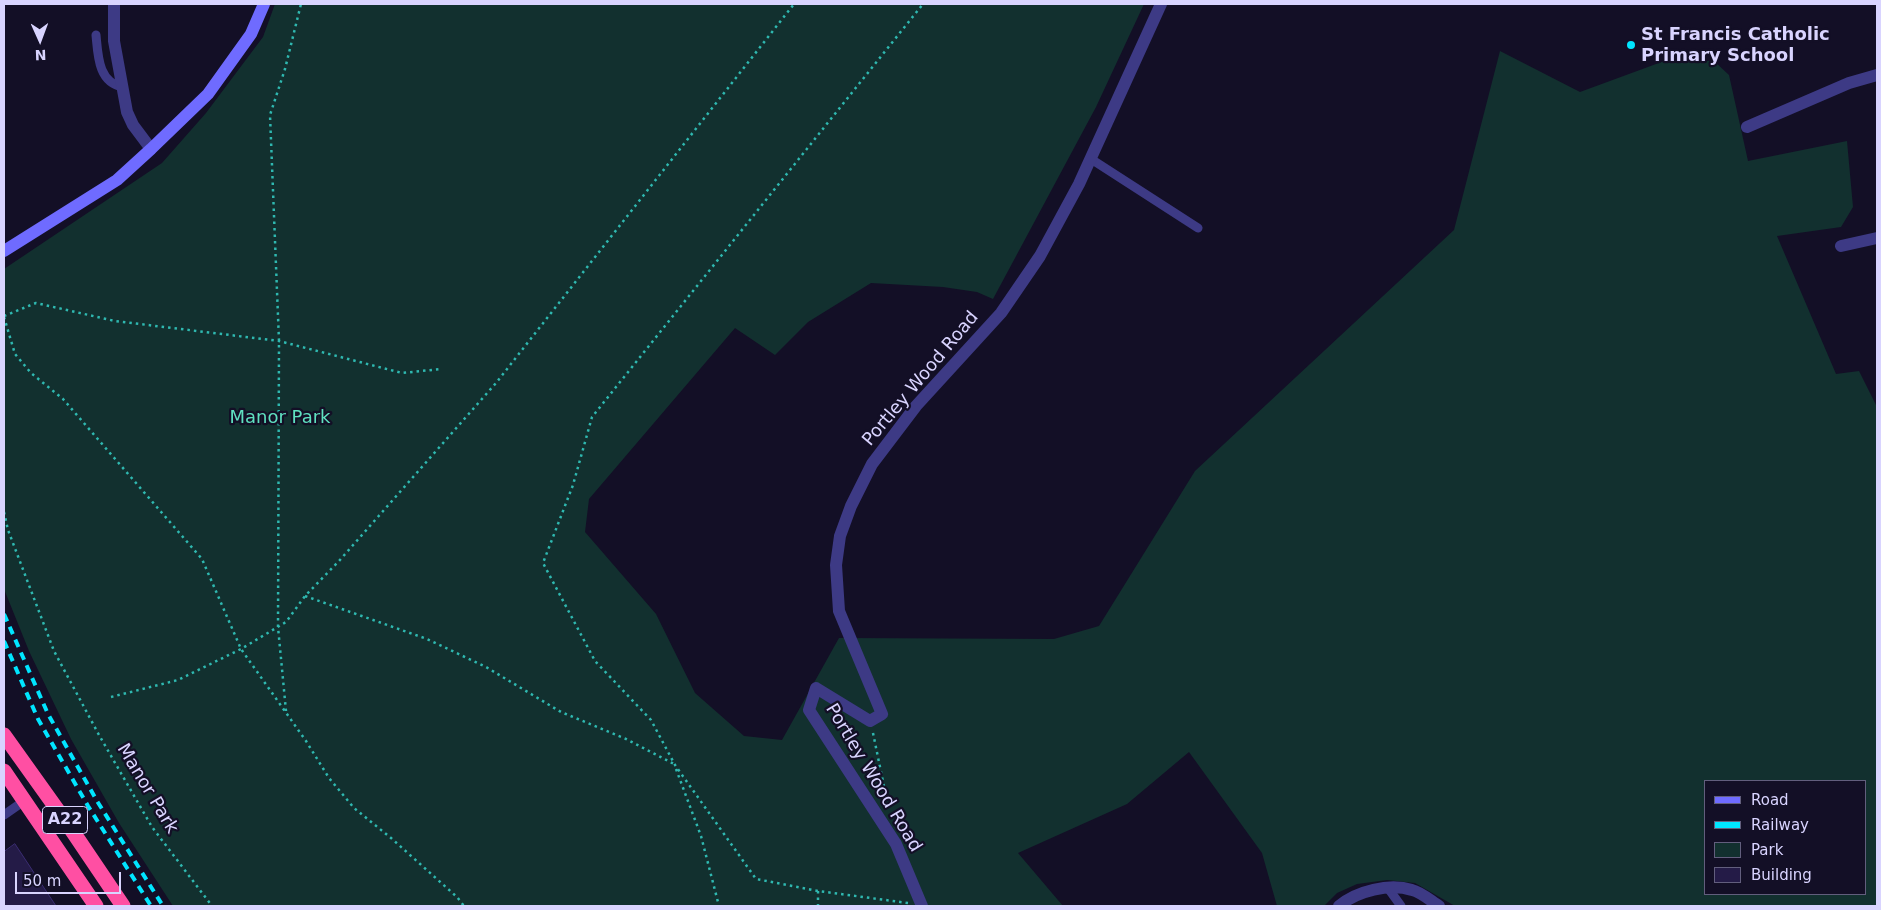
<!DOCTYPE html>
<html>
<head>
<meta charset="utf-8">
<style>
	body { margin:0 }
	#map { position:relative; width:1881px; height:910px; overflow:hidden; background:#130f26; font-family:"DejaVu Sans",sans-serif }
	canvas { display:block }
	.frame { position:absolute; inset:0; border:5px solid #d9d4ff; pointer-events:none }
	.legend { position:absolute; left:1704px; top:780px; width:162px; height:115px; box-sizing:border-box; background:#130f26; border:1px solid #625e7d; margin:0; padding:6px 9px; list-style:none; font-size:15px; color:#d9d4ff }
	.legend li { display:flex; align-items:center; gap:10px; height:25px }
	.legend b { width:25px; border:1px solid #625e7d }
	.north { position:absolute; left:15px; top:15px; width:50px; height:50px; -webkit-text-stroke:4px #130f26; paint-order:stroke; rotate:178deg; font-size:14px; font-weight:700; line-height:20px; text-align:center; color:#d9d4ff }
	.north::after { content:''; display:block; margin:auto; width:18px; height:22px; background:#d9d4ff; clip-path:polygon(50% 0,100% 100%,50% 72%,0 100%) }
	.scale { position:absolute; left:15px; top:872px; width:106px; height:22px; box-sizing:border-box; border:2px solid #d9d4ff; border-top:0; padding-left:6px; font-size:15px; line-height:18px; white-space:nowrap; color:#d9d4ff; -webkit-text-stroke:4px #130f26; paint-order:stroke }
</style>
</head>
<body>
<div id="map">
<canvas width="1881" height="910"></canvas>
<div class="frame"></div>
<ul class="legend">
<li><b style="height:6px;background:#6f6bff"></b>Road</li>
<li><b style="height:6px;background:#00e5ff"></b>Railway</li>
<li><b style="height:14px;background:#12302f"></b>Park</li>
<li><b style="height:14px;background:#241b47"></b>Building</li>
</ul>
<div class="north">N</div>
<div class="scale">50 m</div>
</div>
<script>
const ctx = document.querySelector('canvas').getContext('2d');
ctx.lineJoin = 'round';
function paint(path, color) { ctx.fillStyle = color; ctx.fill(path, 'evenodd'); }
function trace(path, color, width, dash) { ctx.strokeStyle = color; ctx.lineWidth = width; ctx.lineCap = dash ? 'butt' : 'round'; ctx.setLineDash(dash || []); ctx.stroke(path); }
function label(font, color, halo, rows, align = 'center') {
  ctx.font = font + ' "DejaVu Sans",sans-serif'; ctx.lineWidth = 4.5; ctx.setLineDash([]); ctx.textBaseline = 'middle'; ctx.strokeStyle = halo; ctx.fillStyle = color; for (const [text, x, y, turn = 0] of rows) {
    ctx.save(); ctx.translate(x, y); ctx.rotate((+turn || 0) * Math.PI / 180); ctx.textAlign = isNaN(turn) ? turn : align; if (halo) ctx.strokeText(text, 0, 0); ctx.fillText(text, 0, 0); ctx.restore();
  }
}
paint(new Path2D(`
	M275,4H1144L1096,107L993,299L977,292L943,287L871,283L808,322L775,355L735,328L589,499L585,532L656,614L695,693L744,736L782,740L839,638L1054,639L1099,626L1195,471L1454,230L1500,51L1580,92L1667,60L1714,61L1729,75L1748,161L1847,141L1853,207L1841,227L1777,236L1836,374L1859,371L1877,407V906H1455L1415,883L1387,880L1357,884L1337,893L1324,906H1277L1262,853L1189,752L1127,804L1018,853L1063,906H173L119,823L71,739L29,651L4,589V269L162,163L206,113L263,37ZM1705,781H1865V894H1705Z`), '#12302f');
const building = new Path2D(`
	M15,844L56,906H4V852Z`);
paint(building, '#241b47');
trace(building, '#3b2d73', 1);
trace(new Path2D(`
	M4,316L36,303L115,321L279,341L402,373L441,369
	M4,317L15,354L31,373L63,399L202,559L241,649L306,741L329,778L354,808L391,838L457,897L464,906
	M4,512L8,530L54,651L99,735L152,827L212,906
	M305,596L427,639L486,667L561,712L626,739L674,764
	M111,697L178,680L241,649L286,622L305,596L339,561L496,383L794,4
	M286,711L278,627L279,341L270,115L285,69L301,4
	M873,733L888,806
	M676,769L701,836L719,906
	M818,891V906
	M908,903L818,891L756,879L675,765L651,720L595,661L543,563L573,485L592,417L923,4`), '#2fb8b0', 2.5, [2.5, 4]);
trace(new Path2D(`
	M96,35C98,55 98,83 123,87
	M1091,159L1198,228
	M4,815L24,801
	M1388,888L1401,906`), '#3d3a85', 9);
trace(new Path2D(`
	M114,4V41L127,112L133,125L151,149
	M1747,127L1849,83L1877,75
	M1841,246L1877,238
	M922,906L896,844L809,710L816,688L870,721L882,714L839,611L836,565L840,536L851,506L872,464L916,406L1001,313L1040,256L1079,184L1161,4
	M1339,906C1357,891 1389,883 1412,890C1421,892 1431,901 1439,906`), '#3d3a85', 12);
trace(new Path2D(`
	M4,251L117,180L151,149L208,94L251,34L264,4`), '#6f6bff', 12);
trace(new Path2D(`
	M4,735L69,826L123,906
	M4,771L96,906`), '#ff4fa3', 15);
trace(new Path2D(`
	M4,614L48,714L97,801L163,906
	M4,641L38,719L88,806L151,906`), '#00e5ff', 4, [8, 6]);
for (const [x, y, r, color] of [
	[1631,45,5,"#00e5ff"]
]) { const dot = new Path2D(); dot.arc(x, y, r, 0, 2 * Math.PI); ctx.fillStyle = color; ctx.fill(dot); trace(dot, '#130f26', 2); }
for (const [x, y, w] of [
	[65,820,45]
]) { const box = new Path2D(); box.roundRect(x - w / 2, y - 13.5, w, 27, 4); ctx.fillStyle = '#130f26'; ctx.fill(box); trace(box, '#d9d4ff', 1); }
label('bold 16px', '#d9d4ff', null, [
	["A22",65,820]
]);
label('bold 18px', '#d9d4ff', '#130f26', [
	["St Francis Catholic",1641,35],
	["Primary School",1641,56]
], 'left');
label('18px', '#d9d4ff', '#130f26', [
	["Portley Wood Road",921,379,-50],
	["Portley Wood Road",873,778,59],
	["Manor Park",147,789,59]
]);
label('18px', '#5fe0c0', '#130f26', [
	["Manor Park",280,418]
]);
</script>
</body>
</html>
